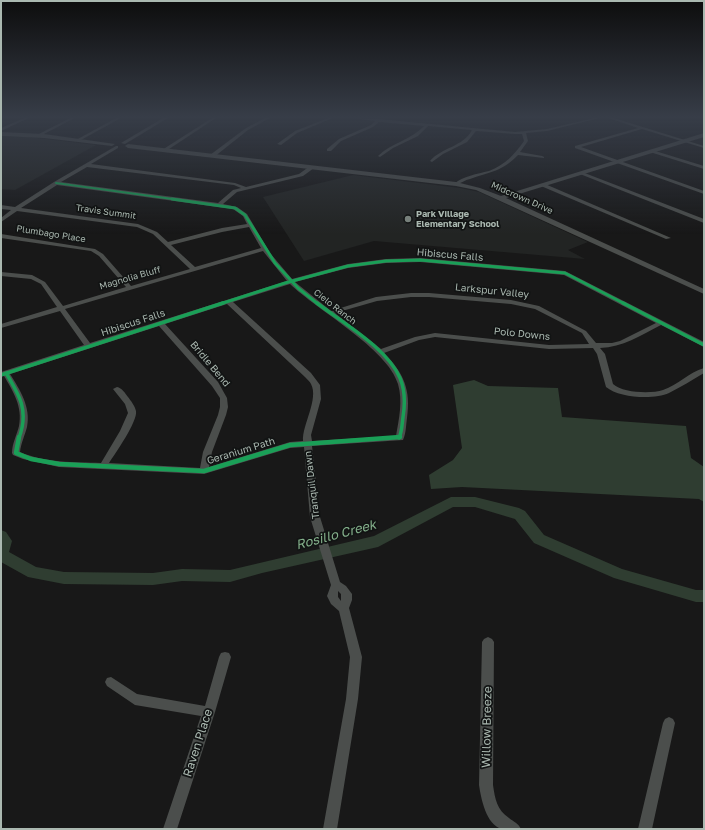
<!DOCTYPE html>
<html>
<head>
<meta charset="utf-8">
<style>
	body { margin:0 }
	#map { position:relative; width:705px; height:830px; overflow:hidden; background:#181818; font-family:"Golos Text",sans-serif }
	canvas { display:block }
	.frame { position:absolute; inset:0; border:2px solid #aab8b0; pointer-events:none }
</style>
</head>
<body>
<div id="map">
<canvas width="705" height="830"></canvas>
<div class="frame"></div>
</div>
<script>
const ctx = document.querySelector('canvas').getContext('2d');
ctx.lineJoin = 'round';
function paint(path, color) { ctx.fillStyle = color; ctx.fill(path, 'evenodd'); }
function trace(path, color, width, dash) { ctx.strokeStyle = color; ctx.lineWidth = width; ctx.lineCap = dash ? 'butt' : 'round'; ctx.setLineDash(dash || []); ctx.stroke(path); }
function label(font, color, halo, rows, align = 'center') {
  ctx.font = font + ' "Golos Text",sans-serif'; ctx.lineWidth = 3.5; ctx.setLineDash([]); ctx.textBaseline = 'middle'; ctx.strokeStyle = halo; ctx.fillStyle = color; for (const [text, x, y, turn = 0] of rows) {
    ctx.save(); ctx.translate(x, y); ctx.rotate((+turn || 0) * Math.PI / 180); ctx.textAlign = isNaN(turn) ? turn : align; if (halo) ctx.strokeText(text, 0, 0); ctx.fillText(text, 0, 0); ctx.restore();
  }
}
paint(new Path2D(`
	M1,136L29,137L96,145L15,190L1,189Z
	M353,175L460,188L479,192L588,242L568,250L585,259L374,241L304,261L263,197Z`), '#222423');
paint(new Path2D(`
	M474,380L488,386L558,388L562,417L686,426L691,458L704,467V502L699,499L462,487L431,489L429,475L453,460L462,448L453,385Z`), '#2f3d31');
paint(new Path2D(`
	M451,497H475L519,508L525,511L544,535L622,569L696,590H704V602H696L614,578L534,543L515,519L475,507H453L378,547L262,573L230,582L182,581L153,585L64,584L28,577L1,562V530L6,532L12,541L9,552L36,567L64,572L153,573L182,569L230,570L374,536Z`), '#2f3d31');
paint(new Path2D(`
	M24,118H29L1,131V128Z
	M70,118H75L38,137L35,136Z
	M116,118H121L79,141L76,140Z
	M163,118H168L125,144L121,143Z
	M212,118H216L166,151L162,150Z
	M265,118H270L248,130L214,157H210V155L246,128Z
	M328,118H333L297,133L281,145L277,144L295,131Z
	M351,118L379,119L515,132L547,129L594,118H600L547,131L526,133L528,141L520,152L542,156L544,157V158L518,155C503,171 490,172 470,179C465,180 461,183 456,185L454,184C463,176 477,174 489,171C505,165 515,154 524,141L522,134H515L476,131L467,142L443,154L432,162L430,161C442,147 463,147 472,130L428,126L418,136L393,148L380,157L378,156C391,143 411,140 424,126L379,122L373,127L341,141L331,151H327V149L339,139L371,125L375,121Z
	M608,118H614L704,146V148L642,129L581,147L704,191V194L575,148V146L638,128Z
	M116,146H118V148L91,164L235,183L246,187L299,174L310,166H314V168L303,176L237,192L223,204L237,207L247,214L270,253L292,279L348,264L386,259L420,258L565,271L704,342V347L661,325C640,336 623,347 600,348L605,354L613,384C623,393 651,394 663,390C678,385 689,372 704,368V373C692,380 681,387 669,393C654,400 619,398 606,387L597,354L593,348L549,349L435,337L419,340L384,353C404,373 411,390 407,418C406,425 406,434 403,440L312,446L320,517L340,582L346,586L352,594V600L349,608L362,657L358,699L337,829H323L346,699L350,657L339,611L331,604L327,596L331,585L310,517L304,447L290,448L204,474L59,467L23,459L13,455L12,453C12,443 17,435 19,426C23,407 13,391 4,376H1V372L84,345L60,311L1,328V324L57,307L41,284L31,279L1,276V272L32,275L45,282L63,306L126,287L99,256L91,251L1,238V234L95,249L103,254L131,286L190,269L153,234L137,227L17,211L1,222V218L11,210L1,209V205L15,207L54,182ZM87,167L234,185L241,188L233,190L218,203L61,182ZM57,185L233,209L243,216L247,224L222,228L168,242L157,232L138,224L21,208ZM249,227L261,248L195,267L171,245L222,232ZM263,251L287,281L90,343L65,309ZM420,262L564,275L656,323L620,341L612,343H596L586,331L539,306L511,300L429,293H411L376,297L331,311L295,282L348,268L386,263ZM290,284C317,310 388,349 398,384C403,401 399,419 396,436L312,441L311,435L321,399L320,385L311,373L233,302ZM411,297H429L511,304L535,309L582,333L589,344L549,345L435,333L415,337L381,349L335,313L377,301ZM227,304L305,377C307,379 310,382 311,384C319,399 302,425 303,441L290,442L209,467L212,452L226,415L228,407L227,398L218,382L165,324ZM159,326L212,386L220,398V407L218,415L203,452L200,468L109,463C115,454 138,421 136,411C135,406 131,401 128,397C125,393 122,388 117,387L113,389L125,404L128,413L120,431L101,463C74,462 45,463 20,452C21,443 25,435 27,427C31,407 20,390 10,374ZM338,591L341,594V601L338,597Z
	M652,150L704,166V169L650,152V151Z
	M582,172L704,219V223L580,174V173Z
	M541,184H545L671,238L666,239L541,186Z
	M488,637L492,639L494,642L493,785C495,799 497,810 509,818C514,822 518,823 521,829C515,829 507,830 502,829C486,825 481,798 479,785L482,642L484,639Z
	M225,652L229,653L231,657L215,712L177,829H163L201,716L135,705L107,686L105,682L107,678L111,677L137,694L205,706L219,657L221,653Z
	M669,717L673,719L675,723L652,829H638L663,723L665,719Z`), '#4b4e4c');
paint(new Path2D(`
	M1,132L44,134L115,144L112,146L44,138L1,136Z
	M704,133V137L506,198L704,289V294L476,190L456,186L128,148L125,146L128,144L456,182L480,188L501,196Z`), '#4b4e4c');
trace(new Path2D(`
	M56,183L180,200`), '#1a9f57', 2);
trace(new Path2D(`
	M172,199L235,208L245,215L275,263L298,288L318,304
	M220,304L285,283L348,266L386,261L420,260L565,273L625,304`), '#1a9f57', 3);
trace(new Path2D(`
	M317,303C343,323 387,348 400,378C405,390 405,405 403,417C402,424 402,432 399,438
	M623,303L704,345
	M6,373C20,396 29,411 19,438
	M1,375L223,303`), '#1a9f57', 3.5);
trace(new Path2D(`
	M19,437L16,453L31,459L59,464L204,471L290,445L400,437`), '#1a9f57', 4.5);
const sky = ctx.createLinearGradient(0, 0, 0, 234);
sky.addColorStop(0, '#0d0d0d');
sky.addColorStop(0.5, '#373d48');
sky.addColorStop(1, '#373d4800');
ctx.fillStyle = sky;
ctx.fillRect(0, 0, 705, 234);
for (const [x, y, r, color] of [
	[408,219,4,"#77807b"]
]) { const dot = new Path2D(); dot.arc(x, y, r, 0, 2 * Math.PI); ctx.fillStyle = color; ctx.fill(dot); trace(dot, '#121414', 1.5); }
label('9px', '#aab8b0', '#121414', [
	["Midcrown Drive",522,198,24],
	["Travis Summit",106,212,8],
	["Plumbago Place",51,234,9],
	["Magnolia Bluff",130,278,-16],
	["Cielo Ranch",335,307,38]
]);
label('bold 9px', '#aab8b0', '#121414', [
	["Park Village",416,214],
	["Elementary School",416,224]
], 'left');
label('10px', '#aab8b0', '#121414', [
	["Hibiscus Falls",450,255,5],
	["Larkspur Valley",492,291,6],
	["Hibiscus Falls",133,323,-18],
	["Polo Downs",522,334,6],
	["Bridle Bend",210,364,50],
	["Geranium Path",241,451,-17],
	["Tranquil Dawn",312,485,-97]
]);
label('12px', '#aab8b0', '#121414', [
	["Willow Breeze",487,727,-89],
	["Raven Place",198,743,-72]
]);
label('italic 13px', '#84b08b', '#121414', [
	["Rosillo Creek",336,535,-15]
]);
</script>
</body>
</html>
